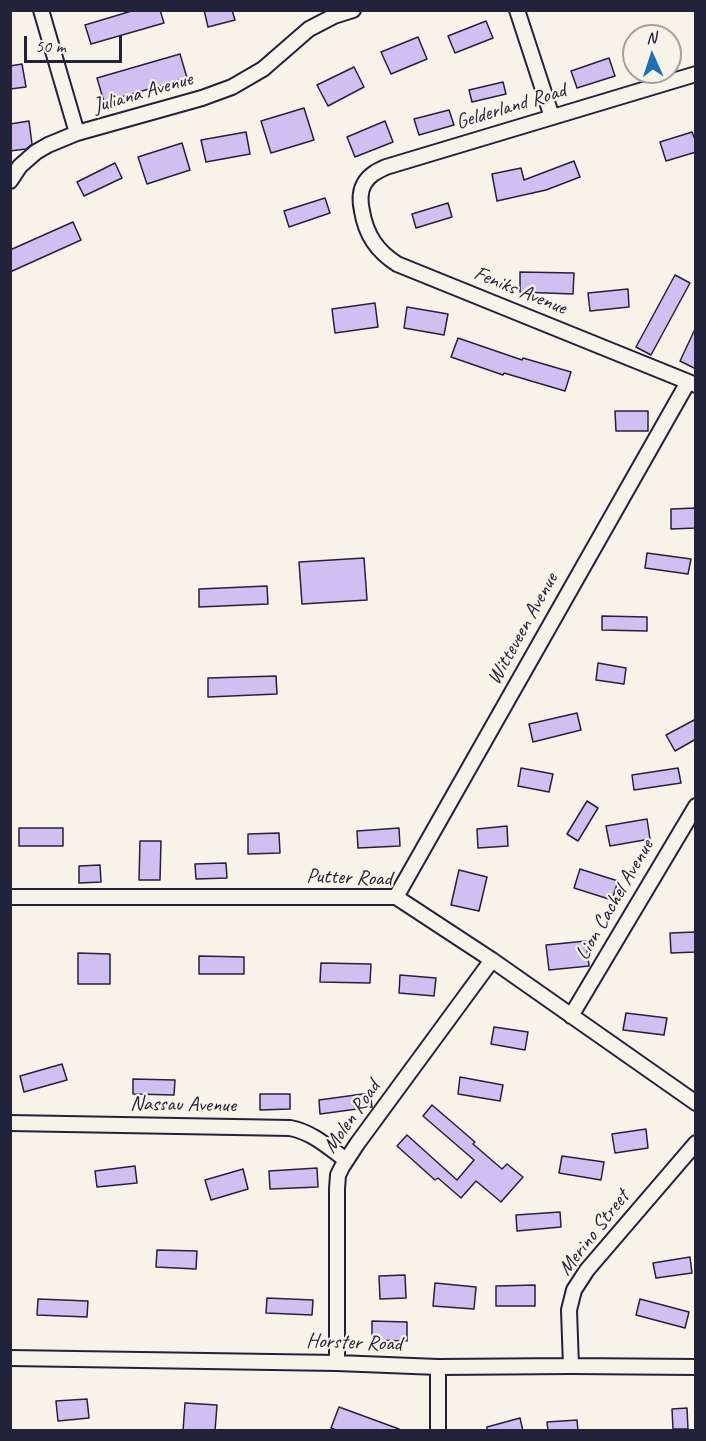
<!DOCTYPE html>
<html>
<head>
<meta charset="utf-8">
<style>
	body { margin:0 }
	#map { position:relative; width:706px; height:1441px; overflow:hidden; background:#f7f3e8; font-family:Caveat,sans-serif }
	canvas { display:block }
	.frame { position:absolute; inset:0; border:12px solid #22223b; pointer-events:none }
	.north { position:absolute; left:622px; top:24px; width:60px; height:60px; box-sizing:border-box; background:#f7f3e8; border:2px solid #a29fa3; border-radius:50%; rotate:357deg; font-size:16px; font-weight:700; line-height:24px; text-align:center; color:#22223b }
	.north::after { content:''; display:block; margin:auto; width:21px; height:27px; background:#1f6fb2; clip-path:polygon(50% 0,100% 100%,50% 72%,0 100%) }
	.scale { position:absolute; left:24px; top:36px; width:98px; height:27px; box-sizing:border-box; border:3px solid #22223b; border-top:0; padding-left:8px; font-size:18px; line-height:21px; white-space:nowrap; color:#22223b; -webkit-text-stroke:4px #f7f3e8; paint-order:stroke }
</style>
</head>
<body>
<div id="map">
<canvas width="706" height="1441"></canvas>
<div class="frame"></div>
<div class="north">N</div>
<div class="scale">50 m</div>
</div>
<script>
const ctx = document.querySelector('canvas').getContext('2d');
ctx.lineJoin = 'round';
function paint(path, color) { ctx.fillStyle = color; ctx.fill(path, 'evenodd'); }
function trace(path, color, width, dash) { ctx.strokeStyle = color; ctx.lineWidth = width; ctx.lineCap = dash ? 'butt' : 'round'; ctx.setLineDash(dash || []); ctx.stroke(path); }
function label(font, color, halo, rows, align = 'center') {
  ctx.font = font + ' Caveat,sans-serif'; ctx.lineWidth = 4.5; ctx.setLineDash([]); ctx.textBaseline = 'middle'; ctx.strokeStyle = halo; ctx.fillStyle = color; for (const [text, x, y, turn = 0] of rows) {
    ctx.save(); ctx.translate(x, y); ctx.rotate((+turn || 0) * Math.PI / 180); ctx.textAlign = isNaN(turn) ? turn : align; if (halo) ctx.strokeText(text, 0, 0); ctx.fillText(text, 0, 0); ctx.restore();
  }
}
const building = new Path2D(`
	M135,10H160L164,23L91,44L85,25Z
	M204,10H232L235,20L208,27Z
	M486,21L493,38L455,53L448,36Z
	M418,37L427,59L391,74L381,52Z
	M180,54L187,78L104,102L97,78Z
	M609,58L615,76L577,88L571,71Z
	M22,64L26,87L10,89V66Z
	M354,67L364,87L328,106L317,85Z
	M503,82L506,94L472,102L469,90Z
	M304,108L314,140L271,153L261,121Z
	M449,110L454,125L419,135L414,119Z
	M29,121L32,144L26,149L10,151V124Z
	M385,121L393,142L355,157L347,137Z
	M246,132L250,154L206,162L201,140Z
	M692,132L696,142V152L666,161L660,142Z
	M182,143L190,170L147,184L138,157Z
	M574,161L580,177L546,190L497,201L492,174L521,168L524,180Z
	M115,163L122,178L84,196L77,182Z
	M325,198L330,213L289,227L284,211Z
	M448,203L452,217L416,228L412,214Z
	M73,222L81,240L10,272V250Z
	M520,272L574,273L573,294L520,292Z
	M675,275L690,283L651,355L636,347Z
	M628,289L629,307L590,311L588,293Z
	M375,303L378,327L335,333L332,309Z
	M407,307L448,314L444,335L404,328Z
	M696,327V369L680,361Z
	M458,338L522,360L523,358L571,372L565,391L504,373L503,375L451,357Z
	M615,411H648V431H616Z
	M696,508V528L671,529V509Z
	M647,553L691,559L688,574L645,568Z
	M364,558L367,600L302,604L299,562Z
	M267,586L268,604L199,607V589Z
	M602,616L647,617V631L602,630Z
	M598,663L626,668L624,684L596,680Z
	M276,676L277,694L208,697V678Z
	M577,713L581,730L533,742L529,724Z
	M696,719V739L675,751L666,735Z
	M521,768L553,774L549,792L518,786Z
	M678,768L681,783L634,790L632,775Z
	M587,801L598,808L578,841L567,834Z
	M647,819L650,839L610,846L606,826Z
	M507,826L508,846L478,848L477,829Z
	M19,828H63V846H19Z
	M399,828L400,846L358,848L357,831Z
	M279,833L280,853L248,854V834Z
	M140,841H161L160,880H139Z
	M226,863L227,878L196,879L195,864Z
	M100,865L101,882L79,883V866Z
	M580,869L618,881L612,900L574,888Z
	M459,870L487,877L479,911L451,905Z
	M696,932V952L671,953L670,933Z
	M586,941L589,966L549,970L546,945Z
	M78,953L110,954V984H78Z
	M199,956L244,957V974H199Z
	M321,963L371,964L370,983L320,982Z
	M400,975L436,978L434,996L399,993Z
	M626,1013L667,1018L664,1035L623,1030Z
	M494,1027L528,1032L525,1050L491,1044Z
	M62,1064L67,1080L24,1092L20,1076Z
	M460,1077L503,1085L500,1101L458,1094Z
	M133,1079L175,1080L174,1095L133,1094Z
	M370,1093L372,1107L320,1114L319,1100Z
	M260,1094H290V1109L260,1110Z
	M432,1105L475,1142L473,1144L502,1169L507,1164L523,1177L501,1202L476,1181L461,1198L438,1178L435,1180L397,1146L407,1135L457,1180L474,1160L423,1116Z
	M646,1129L648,1148L615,1153L612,1134Z
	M562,1156L604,1162L601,1180L559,1173Z
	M135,1166L137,1183L97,1187L95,1171Z
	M317,1168L318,1187L270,1189L269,1171Z
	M243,1169L248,1189L211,1200L205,1180Z
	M560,1212L561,1227L517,1231L516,1215Z
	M157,1250L197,1251L196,1269L156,1267Z
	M690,1257L692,1273L656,1278L653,1263Z
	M405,1275L406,1298L380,1299L379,1276Z
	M435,1283L476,1287L474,1309L433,1306Z
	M535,1285V1306H496V1286Z
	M267,1298L313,1300L312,1315L266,1313Z
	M38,1299L88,1301L87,1317L37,1315Z
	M640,1299L689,1312L685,1328L636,1315Z
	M372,1321L407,1322V1341L372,1340Z
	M87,1399L89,1418L58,1421L56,1401Z
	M185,1403L217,1405L215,1431H183Z
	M339,1407L399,1429L398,1431H339L331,1428Z
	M687,1408L688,1429H673L672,1409Z
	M520,1418L523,1431H487V1427Z
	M577,1420L578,1431H548L547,1422Z`);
paint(building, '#d0c0f2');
trace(building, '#22223b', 1.5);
const minor = new Path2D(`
	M41,10L77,133
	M517,10L552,117
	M696,74L386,167C377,171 369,175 364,184C359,193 360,202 362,211C366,235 377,251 397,264L696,385
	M10,181L20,166L36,152L48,145L77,133L202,98L232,87L263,69L309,29L334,16L353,10
	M10,897H396L492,960L696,1103
	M396,897L688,382
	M571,1016L696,806
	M10,1123L290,1128C312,1132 328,1147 346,1160
	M10,1358L337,1363L438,1367L571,1366L696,1367
	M337,1363V1189L338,1175L342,1167L357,1144L492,960
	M571,1366L569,1310L574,1290L587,1270L696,1143
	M438,1430V1367`);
trace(minor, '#22223b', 18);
trace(minor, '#f7f3e8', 14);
label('21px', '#22223b', '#f7f3e8', [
	["Juliana Avenue",143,93,-16],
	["Gelderland Road",511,107,-17],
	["Feniks Avenue",520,291,22],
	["Witteveen Avenue",523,629,-61],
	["Putter Road",349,878,2],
	["Lion Cachel Avenue",615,900,-60],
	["Nassau Avenue",183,1105,1],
	["Molen Road",352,1117,-55],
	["Merino Street",594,1233,-52],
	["Horster Road",354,1343,2]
]);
</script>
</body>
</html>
